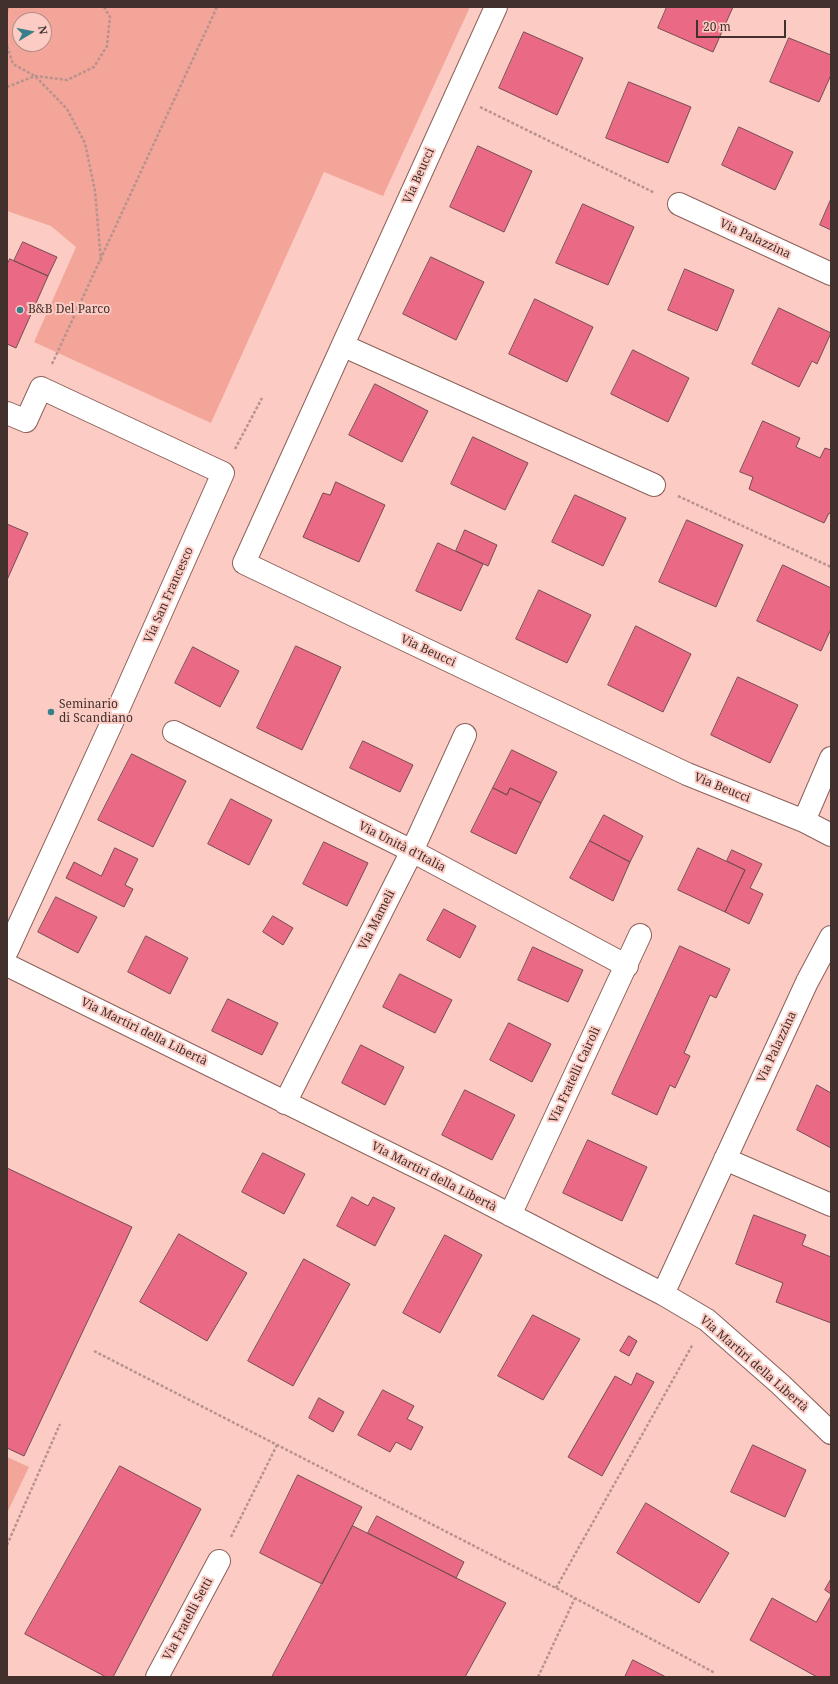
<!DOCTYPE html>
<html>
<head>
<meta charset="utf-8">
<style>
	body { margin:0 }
	#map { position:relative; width:838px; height:1684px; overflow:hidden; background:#fcccc4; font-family:"Noto Serif",serif }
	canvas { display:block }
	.frame { position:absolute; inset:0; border:8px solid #42302d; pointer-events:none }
	.north { position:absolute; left:12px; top:12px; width:40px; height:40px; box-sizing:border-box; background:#fcccc4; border:1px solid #b28e88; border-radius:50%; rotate:80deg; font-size:11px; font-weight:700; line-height:16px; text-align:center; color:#42302d }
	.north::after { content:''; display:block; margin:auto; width:14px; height:18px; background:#387f8a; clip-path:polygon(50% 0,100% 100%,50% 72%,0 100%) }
	.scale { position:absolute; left:696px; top:20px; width:90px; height:18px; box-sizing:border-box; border:2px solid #42302d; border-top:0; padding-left:5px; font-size:12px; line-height:14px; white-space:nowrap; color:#42302d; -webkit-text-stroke:3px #fcccc4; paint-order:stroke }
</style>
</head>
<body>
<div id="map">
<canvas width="838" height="1684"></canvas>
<div class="frame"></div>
<div class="north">N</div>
<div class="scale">20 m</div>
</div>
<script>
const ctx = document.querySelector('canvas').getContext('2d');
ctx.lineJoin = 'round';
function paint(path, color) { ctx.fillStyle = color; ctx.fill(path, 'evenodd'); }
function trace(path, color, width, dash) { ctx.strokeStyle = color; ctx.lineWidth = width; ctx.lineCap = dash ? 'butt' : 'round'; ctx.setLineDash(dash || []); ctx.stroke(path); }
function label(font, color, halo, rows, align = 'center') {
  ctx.font = font + ' "Noto Serif",serif'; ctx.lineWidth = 4; ctx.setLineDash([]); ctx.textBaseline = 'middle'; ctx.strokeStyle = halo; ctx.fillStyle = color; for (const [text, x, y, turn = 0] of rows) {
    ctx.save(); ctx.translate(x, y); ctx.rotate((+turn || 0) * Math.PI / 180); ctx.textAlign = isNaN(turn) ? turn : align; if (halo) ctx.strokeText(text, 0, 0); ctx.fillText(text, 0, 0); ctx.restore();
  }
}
paint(new Path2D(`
	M7,7H470L383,196L324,172L211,423L34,342L76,247L51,226L7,211ZM20,20H44V44H20Z
	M7,1457L29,1467L7,1513Z`), '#f3a599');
const building = new Path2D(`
	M667,7H733L713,52L658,28Z
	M524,32L583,58L557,115L499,88Z
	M789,38L831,55V75L819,102L770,82Z
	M629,82L691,107L668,163L606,138Z
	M739,127L793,152L775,190L722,165Z
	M478,146L532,171L504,232L450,207Z
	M831,199V230L820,225Z
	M583,204L634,227L608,285L556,263Z
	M23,242L57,257L48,276L14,261Z
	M431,257L484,282L456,340L403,314Z
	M10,259L48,276L16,348L7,344V265Z
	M685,269L734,290L717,331L668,310Z
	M535,299L593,327L567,382L509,354Z
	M779,308L831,333L817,364L812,361L799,387L752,364Z
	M633,350L689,378L668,422L611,394Z
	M375,384L428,411L402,462L349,435Z
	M763,421L800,438L796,447L820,458L825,448L831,450V514L829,513L824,523L749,489L753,477L740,472Z
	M473,437L528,463L505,510L451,484Z
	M336,482L385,505L359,562L303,537L323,493L330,495Z
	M575,495L626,518L603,566L552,542Z
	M687,520L743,545L716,607L659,582Z
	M7,524L28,533L7,580Z
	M465,530L497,545L488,566L456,551Z
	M438,543L483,564L461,611L416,591Z
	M783,565L831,588V629L821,651L757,621Z
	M539,590L591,615L567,663L516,639Z
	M636,626L691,654L663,712L608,685Z
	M296,646L341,667L302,750L257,728Z
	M193,647L239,671L220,707L175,683Z
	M738,677L798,705L770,763L711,735Z
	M363,741L413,765L400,792L350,768Z
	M512,750L557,772L541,803L510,788L507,795L493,788Z
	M132,754L186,781L153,847L98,820Z
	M493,788L507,795L510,788L541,803L516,854L471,832Z
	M231,799L272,820L249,865L208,844Z
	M604,815L643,836L630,862L590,841Z
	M590,841L630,862L613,901L570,878Z
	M324,842L368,863L347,906L303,884Z
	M115,848L138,859L125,885L133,889L124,907L66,878L74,862L101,876Z
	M698,848L745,870L725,912L678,890Z
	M732,850L762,864L750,888L763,894L749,924L725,912L745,870L727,861Z
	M56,897L97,917L78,953L38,932Z
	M444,909L476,926L460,958L427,940Z
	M273,916L293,928L283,945L263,932Z
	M146,936L188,958L170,994L128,972Z
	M680,946L730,969L716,998L710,995L684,1053L690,1056L675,1088L670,1085L657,1115L612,1094Z
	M533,947L583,970L568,1002L518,980Z
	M400,974L452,1000L435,1033L383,1007Z
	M228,999L278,1023L262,1055L212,1031Z
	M509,1023L551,1044L532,1082L490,1060Z
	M361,1045L404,1067L385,1105L342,1083Z
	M817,1085L831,1093V1148L797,1130Z
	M465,1090L515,1115L492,1160L442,1135Z
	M588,1140L647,1167L622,1221L563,1193Z
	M263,1153L305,1174L284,1214L242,1192Z
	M7,1168L132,1227L24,1456L7,1448Z
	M352,1197L368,1206L373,1197L395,1208L375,1246L337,1226Z
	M754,1215L806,1235L802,1245L831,1257V1323L776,1302L783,1283L736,1264Z
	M179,1234L247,1273L207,1341L140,1302Z
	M445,1235L482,1255L440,1333L403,1313Z
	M304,1259L350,1284L293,1386L248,1361Z
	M533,1315L580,1339L543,1400L498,1376Z
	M629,1336L637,1341L629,1356L620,1351Z
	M637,1373L654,1382L602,1476L568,1457L615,1376L631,1385Z
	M383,1390L414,1406L407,1419L423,1427L411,1450L396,1442L390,1452L358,1435Z
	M319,1398L344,1412L333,1432L309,1418Z
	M753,1445L806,1470L785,1517L731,1492Z
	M120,1466L201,1509L113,1677H106L25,1634Z
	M298,1475L362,1507L322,1584L260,1553Z
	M646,1503L729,1553L699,1603L617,1553Z
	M377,1516L464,1562L456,1578L368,1533Z
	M353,1526L506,1603L465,1677H272Z
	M831,1579V1594L825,1590Z
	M831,1596V1677H817L750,1640L772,1598L816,1622Z
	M633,1660L666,1677H625Z`);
paint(building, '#ea6985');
trace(building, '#754c52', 1);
const street = new Path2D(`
	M496,7L244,563L687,774L804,821L831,835
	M679,204L831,274
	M344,346L654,485
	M7,413L26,421L41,388L223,473L120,705L7,951
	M174,732L412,851L627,966
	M804,821L831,758
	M7,965L443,1180L663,1294L707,1320L780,1384L831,1433
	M285,1103L412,851L465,735
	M725,1159L831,1205
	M510,1215L640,935
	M663,1294L807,982L831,937
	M157,1677L219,1561`);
trace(street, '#8b615a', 24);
trace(new Path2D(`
	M7,11L8,7
	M7,46L13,64L35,76L67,109L85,143L95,191L101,261
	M7,87L35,76L67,80L94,67L107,46L110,17L104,7
	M480,107L655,193
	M52,364L217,7
	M235,449L262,398
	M678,496L831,567
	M94,1351L556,1588L715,1673
	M231,1537L277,1445
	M7,1545L60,1424
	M556,1588L693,1344
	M538,1677L575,1598`), '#b8938d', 2.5, [3, 2]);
trace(street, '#fff', 22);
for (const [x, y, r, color] of [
	[20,310,4,"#387f8a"],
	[51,712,4,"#387f8a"]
]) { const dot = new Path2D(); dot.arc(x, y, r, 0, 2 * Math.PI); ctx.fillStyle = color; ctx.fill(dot); trace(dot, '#fcccc4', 1.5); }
label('12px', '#42302d', '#fcccc4', [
	["Via Beucci",419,176,-66],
	["Via Palazzina",755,239,25],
	["Via San Francesco",169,595,-66],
	["Via Beucci",428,651,25],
	["Via Beucci",722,788,22],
	["Via Unità d'Italia",402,847,27],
	["Via Mameli",377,920,-63],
	["Via Martiri della Libertà",144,1032,26],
	["Via Palazzina",777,1047,-65],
	["Via Fratelli Cairoli",575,1075,-65],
	["Via Martiri della Libertà",434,1177,27],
	["Via Martiri della Libertà",754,1364,41],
	["Via Fratelli Setti",188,1619,-62]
]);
label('12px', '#42302d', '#fcccc4', [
	["B&B Del Parco",28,310],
	["Seminario",59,705],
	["di Scandiano",59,719]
], 'left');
</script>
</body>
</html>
